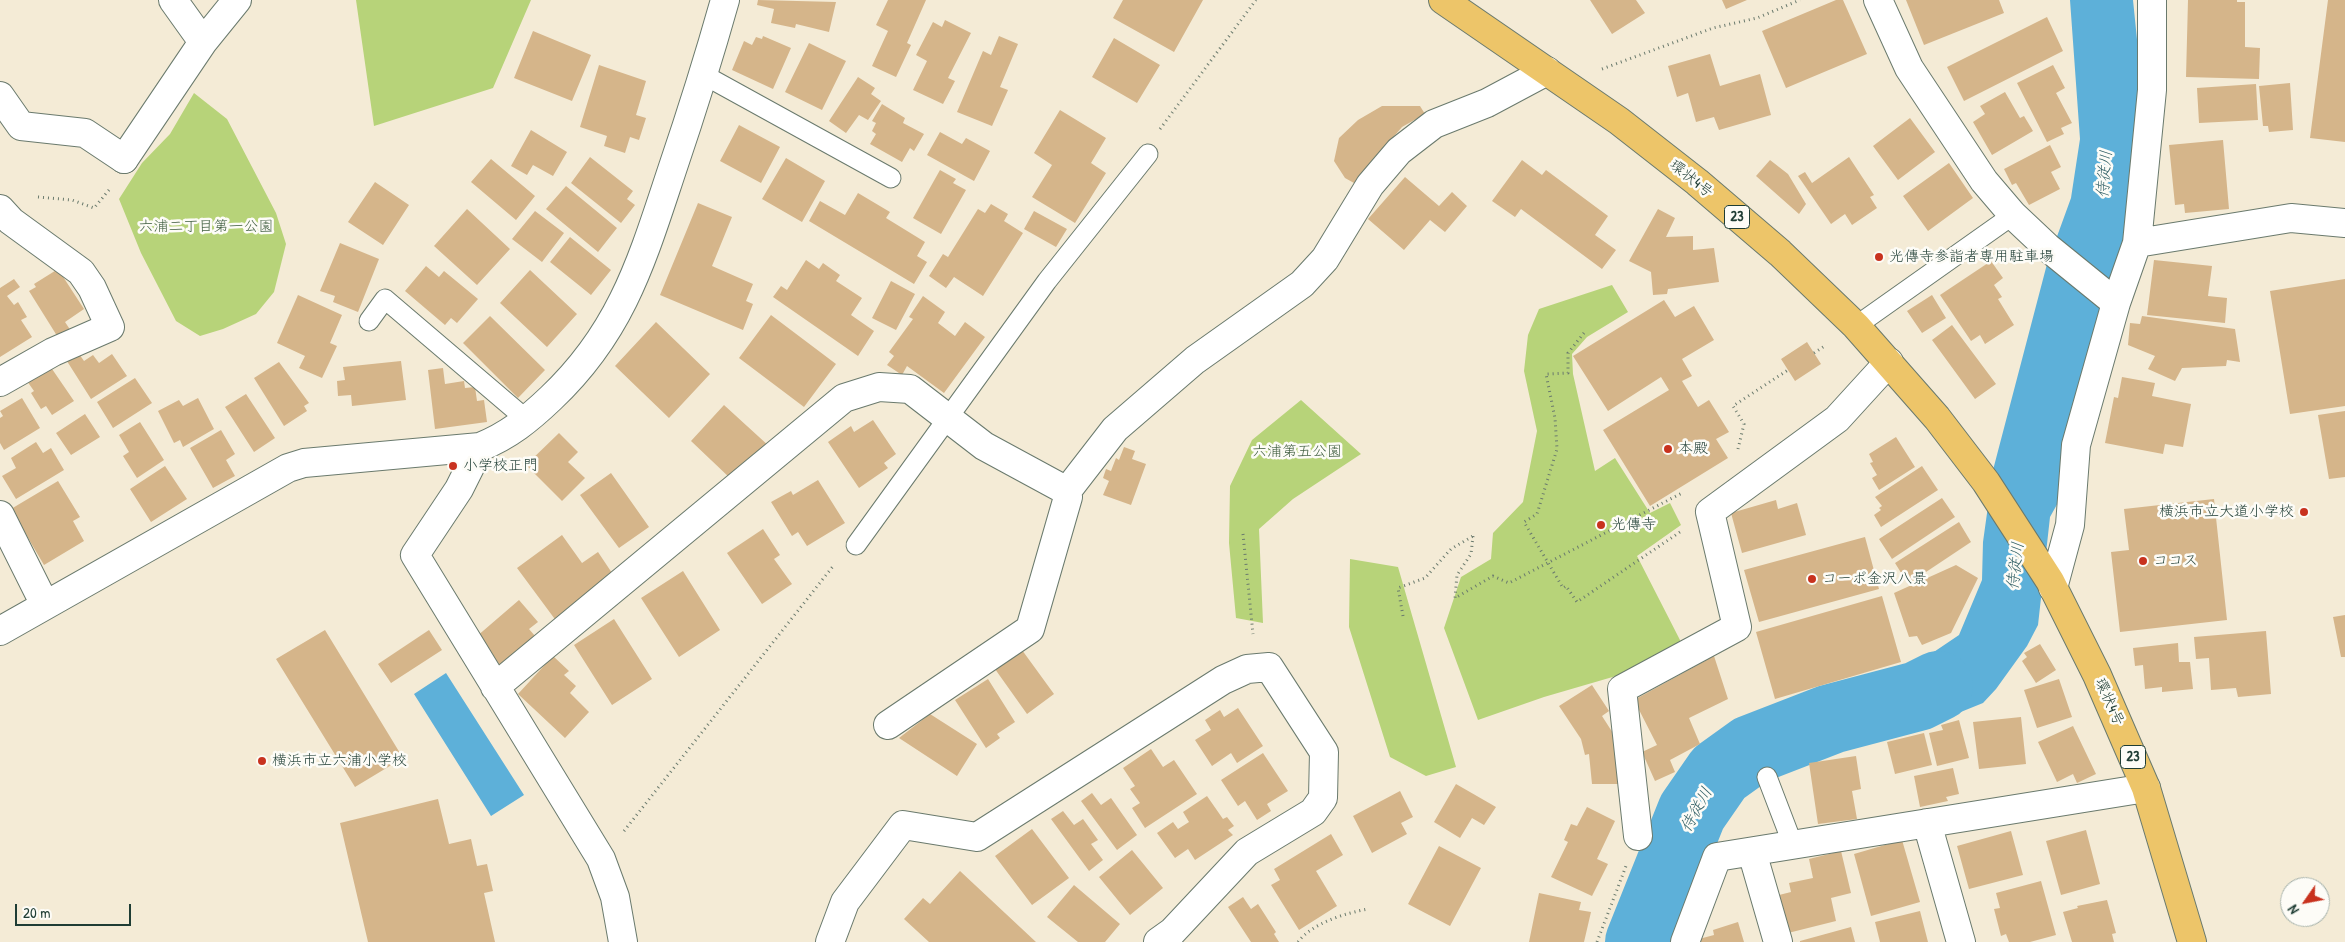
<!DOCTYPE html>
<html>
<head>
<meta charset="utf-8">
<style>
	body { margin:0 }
	#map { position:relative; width:2345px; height:942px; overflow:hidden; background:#f4ebd6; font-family:"Patrick Hand",sans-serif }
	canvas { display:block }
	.north { position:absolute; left:2280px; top:877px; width:50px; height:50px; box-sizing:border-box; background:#fdfcf7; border:1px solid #a4b0a9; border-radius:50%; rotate:237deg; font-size:14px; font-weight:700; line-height:20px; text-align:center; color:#1f3d34 }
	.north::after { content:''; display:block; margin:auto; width:18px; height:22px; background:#c8321e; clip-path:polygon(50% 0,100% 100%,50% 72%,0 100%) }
	.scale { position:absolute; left:15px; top:904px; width:116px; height:22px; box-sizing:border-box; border:2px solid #1f3d34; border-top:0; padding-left:6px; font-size:15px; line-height:18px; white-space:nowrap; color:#1f3d34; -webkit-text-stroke:4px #fdfcf7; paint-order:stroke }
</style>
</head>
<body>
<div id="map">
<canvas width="2345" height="942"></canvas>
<div class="north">N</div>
<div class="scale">20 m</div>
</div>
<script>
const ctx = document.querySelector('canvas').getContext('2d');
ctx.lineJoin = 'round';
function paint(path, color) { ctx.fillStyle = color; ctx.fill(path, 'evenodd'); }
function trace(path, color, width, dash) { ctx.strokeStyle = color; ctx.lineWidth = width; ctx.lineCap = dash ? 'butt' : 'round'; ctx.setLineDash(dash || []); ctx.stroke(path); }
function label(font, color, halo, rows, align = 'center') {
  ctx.font = font + ' "Patrick Hand","Klee One",sans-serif'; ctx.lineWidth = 5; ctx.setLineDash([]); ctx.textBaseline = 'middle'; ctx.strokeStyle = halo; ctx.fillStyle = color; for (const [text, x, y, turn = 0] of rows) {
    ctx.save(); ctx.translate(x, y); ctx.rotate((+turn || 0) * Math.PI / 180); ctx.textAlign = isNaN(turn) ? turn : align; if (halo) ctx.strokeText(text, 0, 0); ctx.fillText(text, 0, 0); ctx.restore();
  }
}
paint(new Path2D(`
	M356,0H531L493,88L374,126Z
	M194,93L227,119L276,213L286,244L274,292L256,314L223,329L200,336L176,321L141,253L119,199L142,163L170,134Z
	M1612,285L1628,312L1587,337L1572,354L1573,374L1595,471L1615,458L1650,513L1670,503L1681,525L1637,556L1681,642L1616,676L1544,697L1478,720L1444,628L1461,577L1491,559L1493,533L1523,502L1537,431L1524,371L1528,335L1539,309Z
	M1301,400L1361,454L1293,499L1259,529L1263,623L1236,618L1229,543L1230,486L1252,440Z
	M1350,559L1398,567L1456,767L1426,776L1390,757L1349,627Z`), '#b7d379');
paint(new Path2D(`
	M2070,0H2133L2140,69L2132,225L2099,316L2062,449L2060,499L2050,517L2038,625L2027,646L1996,689L1983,703L1941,720L1853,744L1838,685L1919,662L1959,635L1982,580L1983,542L1993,470L2047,264L2071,198L2080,139Z
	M446,673L524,795L491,816L414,694Z`), '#5db0d9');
trace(new Path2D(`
	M1640,942L1692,812L1719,773L1751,750L1831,719L1918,696L1938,686`), '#5db0d9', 70);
paint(new Path2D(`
	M758,0L836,2L829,32L796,24L795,28L771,23L774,9L757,5Z
	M888,0H926L907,43L911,45L896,77L872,66L888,31L876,25Z
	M1123,0H1203L1174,52L1113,18Z
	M1590,0H1636L1645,13L1612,34Z
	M1722,0H1747L1726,9Z
	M1836,0H1843L1867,54L1786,88L1762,31Z
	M1906,0H1999L2004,13L1924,45Z
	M2188,0H2237V2H2245V47L2260,48L2259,79L2186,77Z
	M2328,0H2345V142L2310,138Z
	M2047,17L2063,51L1964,101L1947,67Z
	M945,20L971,33L948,78L955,81L943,104L913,90L927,61L916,55L933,22L942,27Z
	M533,31L591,55L572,101L514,78Z
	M763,36L791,48L773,89L732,70L744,41L752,45L756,37L762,39Z
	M999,36L1018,44L1000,87L1008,90L992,126L957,112L983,51L991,55Z
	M1114,38L1160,65L1137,103L1092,77Z
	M809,43L846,61L822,110L785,92Z
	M1710,54L1720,86L1760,74L1771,115L1719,130L1714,117L1696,122L1688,93L1677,97L1668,66Z
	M599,65L646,81L636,115L646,118L639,140L630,137L625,153L604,146L607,136L580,127Z
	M2053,65L2065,88L2056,93L2072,123L2061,128L2064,134L2047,142L2017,83Z
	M858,77L875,88L871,94L881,101L868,120L859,115L846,133L829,121Z
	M2290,83L2293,130L2269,132L2268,126H2263L2259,86Z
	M2256,84L2258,120L2199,123L2197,88Z
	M2005,92L2020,118L2024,116L2033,131L1992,155L1973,122L1985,114L1980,106Z
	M882,104L905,118L903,123L924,134L914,151L910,148L902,162L870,144L876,134L872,131L876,123L872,121Z
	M1382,106H1420L1425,114L1402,127L1354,183L1345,178L1334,161L1339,138L1358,120Z
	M1060,110L1106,138L1091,163L1106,173L1075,223L1032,197L1052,165L1034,153Z
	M1910,118L1935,152L1898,180L1873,146Z
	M739,125L780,147L761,183L720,161Z
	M531,130L567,152L553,176L533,165L527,175L511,166Z
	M940,132L962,144L966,138L990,151L974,181L927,155Z
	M2223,140L2229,209L2185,213L2184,204L2175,205L2169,145Z
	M2050,145L2061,167L2051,172L2060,189L2029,205L2016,183L2012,185L2004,169Z
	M590,157L633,191L627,199L635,205L621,223L571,183Z
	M1849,157L1874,195L1870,197L1877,208L1852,225L1845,214L1831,224L1798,176L1805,172L1812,183Z
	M786,158L825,181L802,222L762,199Z
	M491,159L535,196L516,220L471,182Z
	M1522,160L1542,175L1546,170L1608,216L1595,235L1616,250L1602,269L1521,209L1515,217L1492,201Z
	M1770,160L1788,174L1806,204L1799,214L1756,176Z
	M1949,163L1973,198L1928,231L1903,196Z
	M940,170L956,179L953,183L966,190L941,234L913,218Z
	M1405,177L1439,206L1452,192L1467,206L1445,232L1430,220L1404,250L1368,219Z
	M375,182L409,205L383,245L348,222Z
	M566,186L617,228L598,252L546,209Z
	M858,193L890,212L886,218L925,242L917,256L927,262L914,284L809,221L820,201L845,215Z
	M698,203L732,217L712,266L753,284L746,301L753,304L743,330L660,295Z
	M991,204L1008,214L1004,221L1023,233L983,296L954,277L946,288L929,276L943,254L948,257L978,209L985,213Z
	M467,209L510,249L477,285L434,246Z
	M1658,209L1675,218L1666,237L1693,236V250L1714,248L1719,282L1668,289L1667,294L1653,295L1651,272L1629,261Z
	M535,211L564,233L542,262L512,239Z
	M1034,211L1067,229L1056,247L1024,229Z
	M570,237L611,270L591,295L550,262Z
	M340,243L379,259L358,312L333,302L335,296L320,291Z
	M806,260L819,269L823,263L840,275L836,281L862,298L851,315L874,331L858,356L773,297L781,286L787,290Z
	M2154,260L2212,266L2208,296L2227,298L2225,323L2147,315Z
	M1991,261L2003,278L1994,285L2002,297L1998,299L2014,325L1985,344L1980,335L1971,341L1940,295Z
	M426,266L439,277L444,271L478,299L457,323L451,318L445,325L405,291Z
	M58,269L84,309L65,322L71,331L59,339L29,291L36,287L34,284Z
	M530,270L577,314L547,347L500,303Z
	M14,279L20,287L7,296L14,305L18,302L27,317L21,320L32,337L0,357V288Z
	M2345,279V406L2290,414L2270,291Z
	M891,281L915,294L896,330L872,318Z
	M298,295L342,315L330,343L337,346L322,378L299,368L305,356L277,343Z
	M1932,295L1946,318L1922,333L1907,311Z
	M923,296L945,312L938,323L955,336L965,322L985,337L944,393L907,366L902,375L887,365L894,356L889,352L913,319L909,317Z
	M1664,300L1675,317L1694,306L1714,340L1682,359L1692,376L1682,381L1698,407L1709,400L1729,432L1716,439L1728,458L1650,506L1603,430L1669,390L1661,377L1608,411L1573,356Z
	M771,315L836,364L804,407L739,358Z
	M490,316L545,370L518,398L463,343Z
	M2142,316L2235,329L2240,362L2227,360L2226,366L2182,368L2175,381L2148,369L2155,356L2128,345L2130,323L2140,324Z
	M656,322L710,374L669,418L615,366Z
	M1952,325L1996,384L1975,399L1932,340Z
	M1807,342L1821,364L1795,381L1781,359Z
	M77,351L84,361L93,355L99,363L112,354L127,376L91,399L65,358Z
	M401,361L406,400L352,406L351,395L338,396L337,381L345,380L343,367Z
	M279,362L309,403L304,406L307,411L284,426L254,378Z
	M50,366L74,401L52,415L46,406L41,409L31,393L34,391L27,381Z
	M443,368L445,384L464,381L465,388L475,387L477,401L484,400L487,422L435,429L428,370Z
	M2122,377L2155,383L2152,396L2191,404L2183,447L2165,444L2163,454L2105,443L2114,397L2118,398Z
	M135,378L152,403L113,428L97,402Z
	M246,394L275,438L254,452L225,407Z
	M22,398L40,428L4,450L0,443V418L3,416L0,411Z
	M198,398L214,429L183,447L180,440L174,443L158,411L179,400L183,406Z
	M724,405L770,447L731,479L691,441Z
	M2345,411V477L2329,479L2318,415Z
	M85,414L100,437L71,455L56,433Z
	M873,420L896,454L884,463L888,468L859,488L828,442L851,426L854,432Z
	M140,422L164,460L137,478L123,456L129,452L119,435Z
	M221,430L235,454L226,460L235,476L213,488L190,448Z
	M559,433L578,452L568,462L585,478L562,501L526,465Z
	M1896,437L1915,467L1879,490L1872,478L1877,475L1870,463L1873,462L1869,454Z
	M36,442L43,453L51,448L64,470L16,499L2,476L16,468L11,458Z
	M1124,447L1135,451L1132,459L1146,464L1131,505L1103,495L1109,481L1103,478L1106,469L1111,471L1116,458L1119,460Z
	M165,466L187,499L151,522L130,489Z
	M1922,466L1938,490L1881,527L1874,515L1881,510L1879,508L1882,506L1875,497Z
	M611,473L649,527L619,548L580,495Z
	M818,480L845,523L807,546L798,532L792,536L771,502L791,491L793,495Z
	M58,481L80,517L73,521L84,541L44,565L11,509Z
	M1942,498L1955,517L1892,559L1879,539Z
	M2214,499L2227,620L2120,632L2111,552L2129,550L2124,509Z
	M1776,500L1778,509L1797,503L1806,535L1742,553L1731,513Z
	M1959,522L1971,542L1908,584L1895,563Z
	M763,529L780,555L774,559L792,584L762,604L727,553Z
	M562,535L582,563L598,552L616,579L557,622L517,568Z
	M1865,537L1879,589L1759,622L1744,570Z
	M1956,565L1978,578L1951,633L1922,645L1917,636L1909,637L1894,593Z
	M683,571L720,630L679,657L641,598Z
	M1882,596L1901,662L1775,699L1756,632Z
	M519,600L538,622L529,629L535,636L501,666L476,637Z
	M2345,615V657H2341L2333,617Z
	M614,619L652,679L612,705L574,645Z
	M325,630L403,758L355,787L276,659Z
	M429,630L442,650L391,683L378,664Z
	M2266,631L2271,694L2238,697L2236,688L2211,690L2209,658L2196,659L2194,637Z
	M2178,643L2179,662H2190L2193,689L2162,692V687L2145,689L2143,665L2135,666L2133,648Z
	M2040,644L2056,670L2036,683L2022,661L2027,657L2024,653Z
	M1022,650L1054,694L1027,714L995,669Z
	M553,656L569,671L564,675L576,686L570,693L589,712L565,738L518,694Z
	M1714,656L1728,699L1689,718L1700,744L1670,760L1675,772L1655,781L1642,752L1657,745L1634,700Z
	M988,679L1015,722L997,734L1000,738L986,748L955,700Z
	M2059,679L2072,717L2037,728L2024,690Z
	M1592,685L1609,711L1602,716L1618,741L1622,784H1592L1589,754L1585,755L1581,739L1559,706Z
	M1238,708L1263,746L1237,763L1231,753L1212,766L1195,740L1211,730L1205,720L1220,710L1224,717Z
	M930,714L977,744L957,776L899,738Z
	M2021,717L2026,764L1979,769L1973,722Z
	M1959,720L1969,758L1937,766L1929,733L1943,730L1941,725Z
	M2073,726L2096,774L2077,783L2073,774L2057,782L2038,742Z
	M1924,733L1932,765L1895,774L1887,742Z
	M1151,749L1163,767L1174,760L1197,794L1145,828L1132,808L1140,803L1130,789L1135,786L1123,768Z
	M1263,753L1288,791L1267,804L1271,811L1257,820L1245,801L1238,806L1221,780Z
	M1856,756L1861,789L1852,791L1857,819L1818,824L1809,763Z
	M1953,768L1959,794L1946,797L1948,801L1920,807L1914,776Z
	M1456,784L1496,807L1484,825L1472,818L1460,838L1434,822Z
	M1400,791L1413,817L1401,823L1407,834L1372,853L1353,816Z
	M1092,793L1101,805L1111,798L1137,835L1117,850L1081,801Z
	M1207,796L1223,819L1227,817L1234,826L1228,830L1233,835L1195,860L1188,849L1175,858L1157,833L1173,822L1178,829L1189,822L1183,812Z
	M438,799L449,844L471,839L477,866L487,864L493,891L484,893L495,942H368L340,823Z
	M1587,807L1615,821L1597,859L1608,864L1592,896L1551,877L1568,842L1564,840L1571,824L1577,826Z
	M1063,811L1074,825L1083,819L1098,840L1091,844L1103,860L1089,871L1051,819Z
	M1032,829L1069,878L1032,905L995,856Z
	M2086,830L2100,884L2061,895L2046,841Z
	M2011,831L2023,875L1969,889L1957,846Z
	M1331,834L1343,855L1316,871L1337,906L1299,930L1271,885L1280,880L1274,869Z
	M1902,840L1920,902L1871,916L1854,854Z
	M1439,846L1481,868L1450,926L1408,904Z
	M1132,850L1163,888L1130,915L1099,877Z
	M1841,851L1851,893L1831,898L1836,921L1788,933L1779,895L1791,892L1789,883L1813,878L1809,859Z
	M960,871L1036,942H929L904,919L923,898L930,904Z
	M2041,881L2056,935L2030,942H2009L2006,934L2001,936L1994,909L2000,908L1996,893Z
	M1074,885L1120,924L1105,942H1078L1047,917Z
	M1539,893L1581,902L1579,910L1591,912L1584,942H1529Z
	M1243,897L1251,909L1258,904L1276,932L1274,934L1279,942H1251L1228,907Z
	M2107,900L2116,933L2112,934L2114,942H2072L2063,912L2078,908L2077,906Z
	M1920,911L1928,942H1880L1875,922Z
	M1738,922L1744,942H1700L1699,939L1714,935L1713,930Z
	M1851,927L1855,942H1800V941Z`), '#d5b58a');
const service = new Path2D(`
	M704,75L891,178
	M369,321L385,299L527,420
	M1856,326L2013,215
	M856,545L1047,281L1148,154
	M1767,777L1793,845`);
const pedestrian = new Path2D(`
	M0,96L21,126L85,133L124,159`);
const minor = new Path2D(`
	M173,0L203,42
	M1878,0L1909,68L1984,181L2013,215L2047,247L2116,303
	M124,159L203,42L237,0
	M0,209L11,221L81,272L92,288L110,327L53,352L0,382
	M2137,243L2291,218L2345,223
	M480,447L459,489L415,555L601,859L615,897L623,942
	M0,515L45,605
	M2053,588L2070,525L2076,445L2116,303L2137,243L2152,90V0
	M0,631L288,468L304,463L480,447C508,436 529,419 551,398C622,331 642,260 672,170C691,114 709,57 725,0
	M495,687L844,398L879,387L910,389L984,446L1067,491L1115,429L1195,360L1302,284L1325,259L1370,185L1399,151L1434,124L1487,103L1547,71
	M888,725L1030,629L1068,497L1067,491
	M1927,823L1961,942
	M1638,836L1622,689L1737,627L1710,512L1837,419L1889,362
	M1752,852L1778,942
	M830,942L845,902L903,825L977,837L1223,680L1247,669L1269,667L1324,752L1323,798L1313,812L1247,852L1172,932L1158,942
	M1685,942L1717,857L2146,788`);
const primary = new Path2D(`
	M1443,0L1619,121L1697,182L1780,253L1856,326L1937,418L1986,482L2050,581L2097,675L2146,788L2192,942`);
trace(service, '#6a7a6d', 21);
trace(pedestrian, '#6a7a6d', 30);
trace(minor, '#6a7a6d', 30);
trace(primary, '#6a7a6d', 30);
trace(new Path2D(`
	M1602,69L1713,28L1757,18L1800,0
	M1160,129L1256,0
	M38,197L72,200L94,208L109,190
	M1584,333L1568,353V373L1546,374L1555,418L1557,449L1537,514L1524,522L1563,588L1566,586L1577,602L1680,532
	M1814,353L1826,345
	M1738,449L1744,424L1733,406L1788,370
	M1243,534L1253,634
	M1473,536L1471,554L1457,575L1455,598L1493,576L1509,583L1682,493
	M1403,616L1398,588L1425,578L1451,549L1473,536
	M624,831L834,565
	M1298,942C1312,923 1346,913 1368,909
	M1597,942L1626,866`), '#6a7a6d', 3, [1, 4]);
trace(service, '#fff', 19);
trace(pedestrian, '#fff', 28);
trace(minor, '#fff', 28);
trace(primary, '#edc569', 28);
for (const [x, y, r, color] of [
	[1879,257,5,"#c8321e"],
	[1668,449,5,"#c8321e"],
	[453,466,5,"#c8321e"],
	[2304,512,5,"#c8321e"],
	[1601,525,5,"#c8321e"],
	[2143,561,5,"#c8321e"],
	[1812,579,5,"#c8321e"],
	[262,761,5,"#c8321e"]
]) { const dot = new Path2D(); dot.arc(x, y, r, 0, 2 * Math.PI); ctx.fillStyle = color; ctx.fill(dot); trace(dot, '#fdfcf7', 2); }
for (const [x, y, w] of [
	[1737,217,25],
	[2133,757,25]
]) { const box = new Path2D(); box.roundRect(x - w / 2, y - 11.5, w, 23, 4); ctx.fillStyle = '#fdfcf7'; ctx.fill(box); trace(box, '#1f3d34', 1); }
label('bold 14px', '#1f3d34', null, [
	["23",1737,217],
	["23",2133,757]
]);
label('15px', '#1f3d34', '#fdfcf7', [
	["環状4号",1691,179,39],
	["環状4号",2109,702,66]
]);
label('15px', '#456245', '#fdfcf7', [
	["六浦二丁目第一公園",206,227],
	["六浦第五公園",1297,452]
]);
label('15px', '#1f3d34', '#fdfcf7', [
	["光傳寺参詣者専用駐車場",1889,257],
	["本殿",1678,449],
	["小学校正門",463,466],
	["横浜市立大道小学校",2294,512,"right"],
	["光傳寺",1611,525],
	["ココス",2153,561],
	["コーポ金沢八景",1822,579],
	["横浜市立六浦小学校",272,761]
], 'left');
label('italic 16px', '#326066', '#fdfcf7', [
	["侍従川",2105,174,-85],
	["侍従川",2016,566,-83],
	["侍従川",1697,810,-61]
]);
</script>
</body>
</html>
